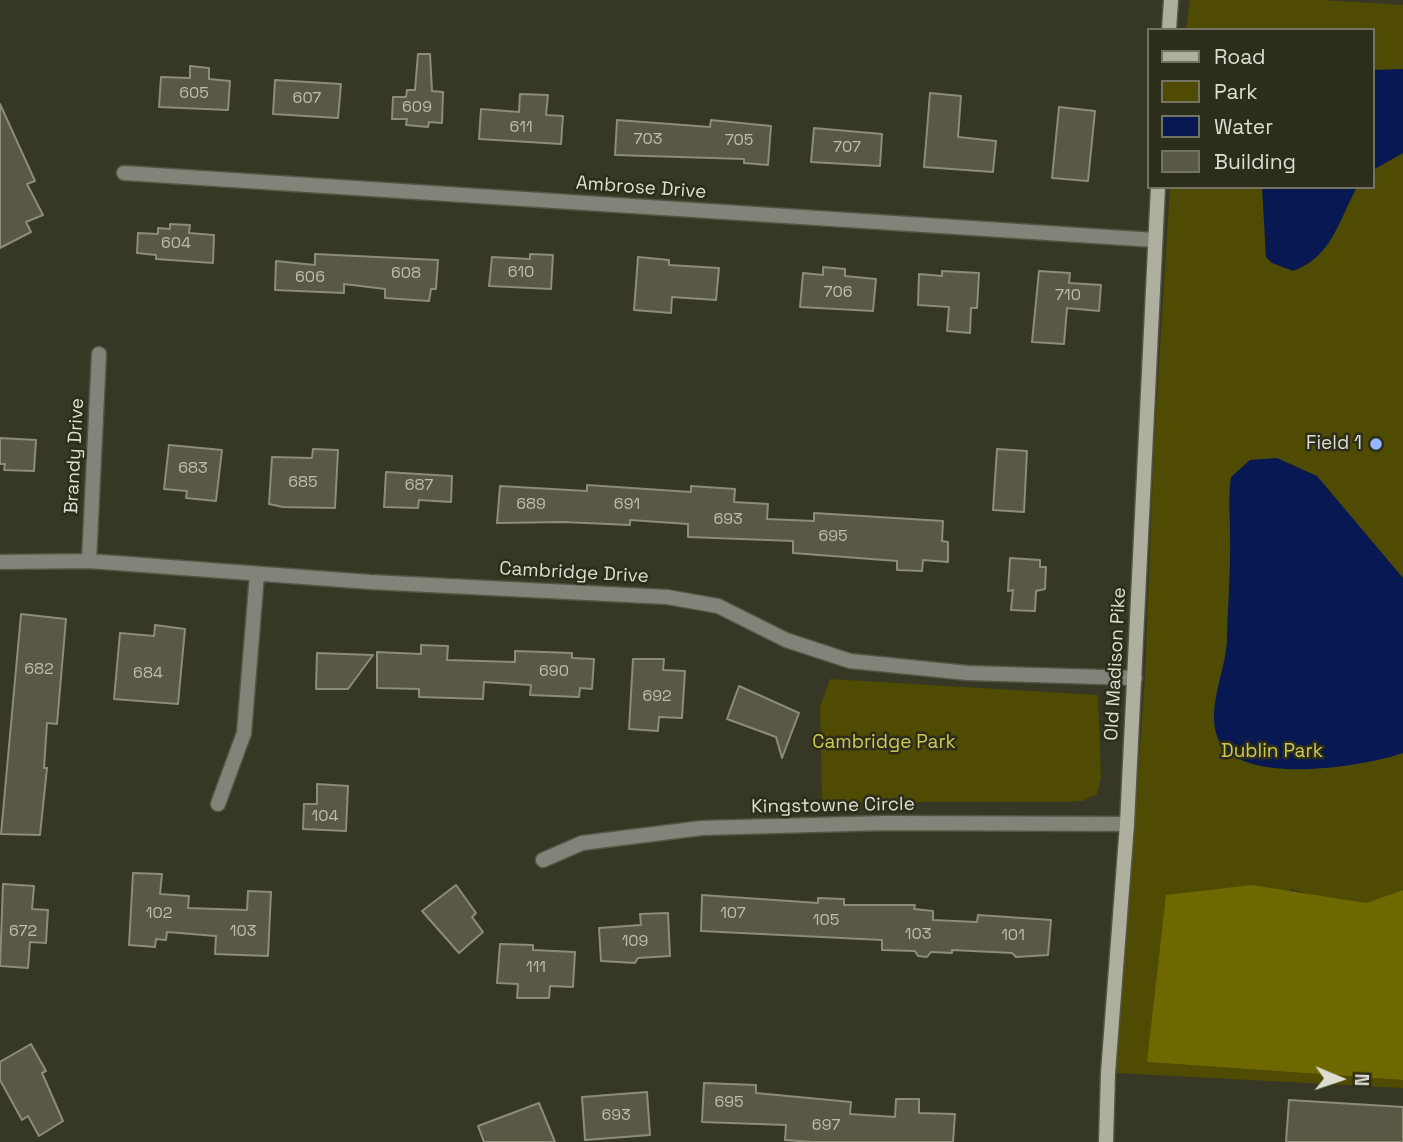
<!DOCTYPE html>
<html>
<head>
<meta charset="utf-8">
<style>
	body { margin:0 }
	#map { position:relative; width:1403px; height:1142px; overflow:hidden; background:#373725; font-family:"Space Grotesk",sans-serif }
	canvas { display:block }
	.legend { position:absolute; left:1147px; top:28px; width:228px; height:161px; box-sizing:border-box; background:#2d2d1b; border:2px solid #737364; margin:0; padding:9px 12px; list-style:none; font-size:21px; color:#ddddd2 }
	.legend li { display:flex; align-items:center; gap:14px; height:35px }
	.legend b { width:35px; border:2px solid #737364 }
	.north { position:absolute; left:1305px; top:1044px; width:70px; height:70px; -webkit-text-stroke:5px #2d2d1b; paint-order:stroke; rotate:92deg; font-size:19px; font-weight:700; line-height:28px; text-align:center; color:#ddddd2 }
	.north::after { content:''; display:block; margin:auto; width:24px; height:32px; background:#ddddd2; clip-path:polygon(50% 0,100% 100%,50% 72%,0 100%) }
</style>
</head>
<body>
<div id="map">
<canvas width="1403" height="1142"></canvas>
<ul class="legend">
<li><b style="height:9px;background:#afafa0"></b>Road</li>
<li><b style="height:19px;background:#4f4b03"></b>Park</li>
<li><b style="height:19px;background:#071852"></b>Water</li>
<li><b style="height:19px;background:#595845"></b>Building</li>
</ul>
<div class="north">N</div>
</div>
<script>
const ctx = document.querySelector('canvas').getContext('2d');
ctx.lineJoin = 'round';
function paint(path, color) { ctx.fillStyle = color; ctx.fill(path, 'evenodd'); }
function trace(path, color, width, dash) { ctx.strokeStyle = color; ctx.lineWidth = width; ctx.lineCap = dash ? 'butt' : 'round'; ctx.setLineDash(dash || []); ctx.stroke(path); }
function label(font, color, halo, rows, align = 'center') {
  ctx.font = font + ' "Space Grotesk",sans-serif'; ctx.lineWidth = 5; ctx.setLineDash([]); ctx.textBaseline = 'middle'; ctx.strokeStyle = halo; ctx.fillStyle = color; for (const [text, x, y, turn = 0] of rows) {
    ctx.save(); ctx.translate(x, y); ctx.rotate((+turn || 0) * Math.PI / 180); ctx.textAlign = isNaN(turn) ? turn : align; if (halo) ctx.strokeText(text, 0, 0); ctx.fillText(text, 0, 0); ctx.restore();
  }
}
paint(new Path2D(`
	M1190,0H1323L1403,5V890L1366,903L1329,900L1291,889L1147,1062L1403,1080V1088L1116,1073L1145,678L1154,445L1170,187H1373V30H1186Z
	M830,679L1098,695L1101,777L1097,794L1082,801L1062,802H822L820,707Z`), '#4f4b03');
paint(new Path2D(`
	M1252,885L1366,903L1403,890V1080L1147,1062L1166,895Z`), '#6d6800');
paint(new Path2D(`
	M1403,69V153L1373,170V70Z
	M1262,187H1357C1339,220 1332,257 1293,271L1272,263L1266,257Z
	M1277,458L1317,476L1403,578V753C1362,767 1231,789 1216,733C1208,702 1227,668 1227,637C1228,602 1231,566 1230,530C1230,512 1228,496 1231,477L1250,460Z`), '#071852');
const building = new Path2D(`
	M418,54H430L432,91L443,92L442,123L429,122L428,127L406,125L407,119H392L393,97H406L407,90H415Z
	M190,66L209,68V79L230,81L228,110L159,107L161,77L190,78Z
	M275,80L341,84L338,118L273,114Z
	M930,93L961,96L958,137L996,141L993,172L924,167Z
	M520,94L548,95L546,115L563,116L561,144L479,139L481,109L519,112Z
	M0,104L35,181L27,184L43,215L26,222L31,232L0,248Z
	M1059,107L1095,111L1088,181L1052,178Z
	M617,120L710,127L711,120L771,126L768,165L744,163V159L615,155Z
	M814,128L882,134L880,166L811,162Z
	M170,224L190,225L189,233L214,235L213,263L156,259V255L137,253L138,233L158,234V228L170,229Z
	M315,254L438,260L436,289H431L429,301L385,298V289L344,284V293L275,290L276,261L315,265Z
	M530,254L553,255L551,289L489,286L492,257L530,259Z
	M638,257L669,260V265L719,268L716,300L672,297L671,313L634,310Z
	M823,267L845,269V276L876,279L873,311L800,307L803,273L823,275Z
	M942,271L979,273L977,308H971L970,333L947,331L949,307L918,305L919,274L942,276Z
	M1039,271L1070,273L1069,283L1101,285L1099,311L1067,308L1064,344L1032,342Z
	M0,438L36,440L34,471L4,470L5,464H0Z
	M169,445L222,450L216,501L186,498L187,491L164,489Z
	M313,449L338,450L335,508L283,507L269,504L272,457L312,458Z
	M997,449L1027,451L1024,512L993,510Z
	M386,472L452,476L451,502L419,500L418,508L384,507Z
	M587,485L691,492V486L735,489L734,502L768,504L767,519L814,521V513L943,521L942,541L948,542V562L923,560L922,571L897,570V561L793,553V541L688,537V524L630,520V525L563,522L497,523L500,486L587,491Z
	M1010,558L1040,560V567H1046L1045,589L1036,591L1035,611L1011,610L1013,590L1008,591Z
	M21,614L66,619L57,724L47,723L44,768H47L40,835L1,834Z
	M155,625L185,629L178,704L114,699L120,633L154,636Z
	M421,645L448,646L447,660L515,662V651L572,653V658L594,659L592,689L580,688L579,697L530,695L531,685L484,682L483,699L419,697V689L377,688V652L421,654Z
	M317,653L373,655L348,689H316Z
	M633,659H664L663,670L685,671L682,718L659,717L658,731L629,729Z
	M739,686L799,713L782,758L776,737L727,719Z
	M317,784L348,786L346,831L303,829L304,804H317Z
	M133,873L162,874L160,894L189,896L188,908L247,910L248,891L271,892L268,956L215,954L216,936L167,932L166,940L156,939L155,947L129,945Z
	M3,884L34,886L32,909L48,910L46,943L30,942L28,968L0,966Z
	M456,885L476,913L472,917L483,932L459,953L422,911Z
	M702,895L818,903V898L844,899V905H915L914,909L933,911V920L977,922L978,915L1051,920L1048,955L1016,957L1012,953L952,950V953L931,952L927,957L918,956L915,951L882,950V940L701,931Z
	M668,913L670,956L638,958L635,963L601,961L599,928L641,925L640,914Z
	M500,944L533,945V950L575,952L573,987L550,986L549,998H517L518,984L497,983Z
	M31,1044L46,1071L42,1073L63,1121L39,1136L28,1116L22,1120L0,1080V1062Z
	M704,1083L756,1085V1093L851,1102L850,1114L895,1117L896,1099H919V1113L955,1114L953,1142H812L785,1140L786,1125L702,1122Z
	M647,1092L650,1135L585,1140L582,1097Z
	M1289,1100L1403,1107V1142H1286Z
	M539,1103L555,1142H484L478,1126Z`);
paint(building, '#595845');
trace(building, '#8c8c77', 2);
const minor = new Path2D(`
	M124,173L1155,240
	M89,561L99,354
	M0,562L89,561L370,582L667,597L718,606L786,640L850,661L968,673L1135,678
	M218,804L244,733L257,574
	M543,860L582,843L702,828L887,823L1127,824`);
const secondary = new Path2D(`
	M1169,30L1171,0
	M1106,1142L1108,1073L1127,824L1158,187`);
trace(minor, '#554', 17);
trace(secondary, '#554', 17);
trace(minor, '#83837a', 14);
trace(secondary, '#afafa0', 14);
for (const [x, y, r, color] of [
	[1376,444,7,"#96b6fd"]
]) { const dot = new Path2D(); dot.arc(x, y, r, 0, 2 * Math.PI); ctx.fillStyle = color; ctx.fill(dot); trace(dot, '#2d2d1b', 2.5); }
label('16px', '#bcbcaf', null, [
	["605",194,94],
	["607",307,99],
	["609",417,108],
	["611",521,128],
	["703",648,140],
	["705",739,141],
	["707",847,148],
	["604",176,244],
	["610",521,273],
	["608",406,274],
	["606",310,278],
	["706",838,293],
	["710",1068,296],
	["683",193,469],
	["685",303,483],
	["687",419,486],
	["689",531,505],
	["691",627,505],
	["693",728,520],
	["695",833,537],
	["682",39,670],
	["690",554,672],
	["684",148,674],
	["692",657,697],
	["104",325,817],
	["102",159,914],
	["107",733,914],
	["105",826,921],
	["672",23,932],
	["103",243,932],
	["103",918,935],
	["101",1013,936],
	["109",635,942],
	["111",536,968],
	["695",729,1103],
	["693",616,1116],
	["697",826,1126]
]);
label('19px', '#ddddd2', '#2d2d1b', [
	["Ambrose Drive",641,188,4],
	["Brandy Drive",75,456,-87],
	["Cambridge Drive",574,573,3],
	["Old Madison Pike",1116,664,-87],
	["Kingstowne Circle",833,806,-1]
]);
label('19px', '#ddddd2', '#2d2d1b', [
	["Field 1",1362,444]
], 'right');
label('19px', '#cfc954', '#2d2d1b', [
	["Cambridge Park",884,743],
	["Dublin Park",1272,752]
]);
</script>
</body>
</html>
